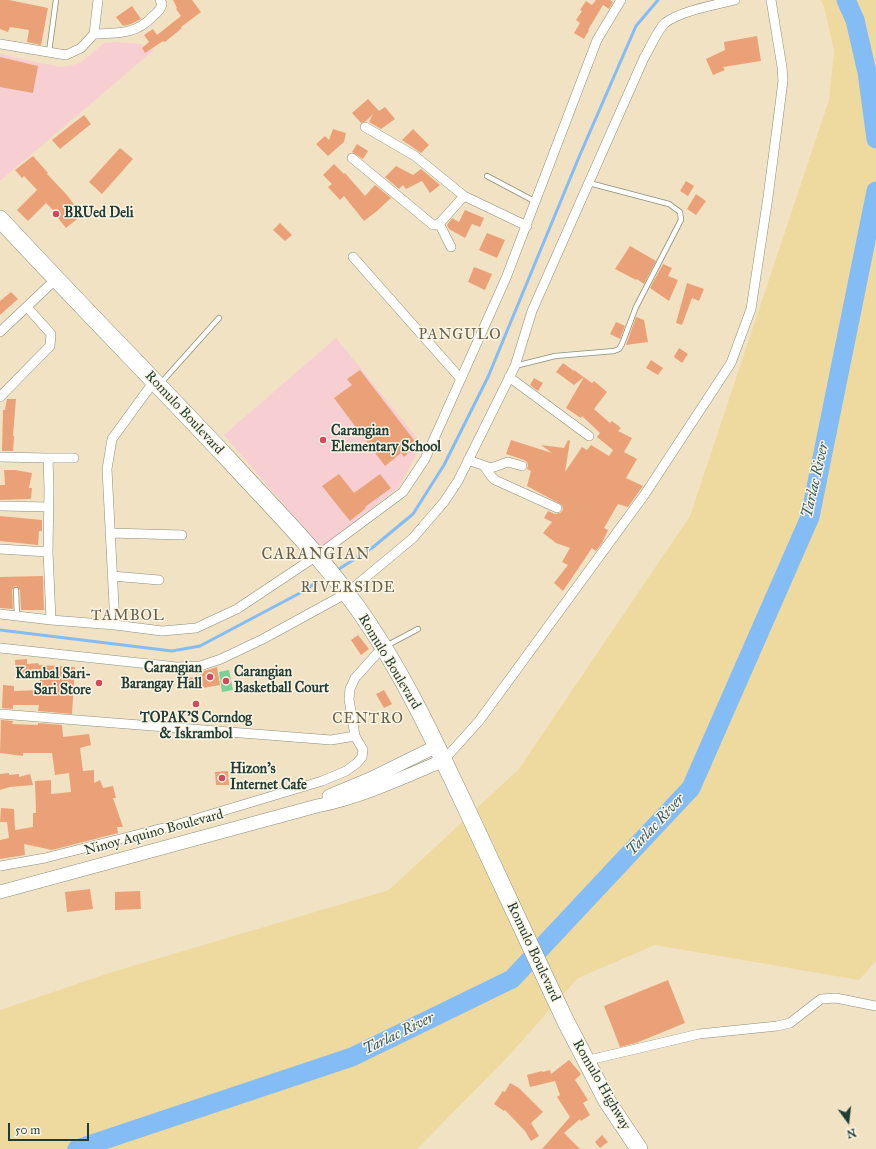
<!DOCTYPE html>
<html>
<head>
<meta charset="utf-8">
<style>
	body { margin:0 }
	#map { position:relative; width:876px; height:1149px; overflow:hidden; background:#f1e2c3; font-family:"IM FELL Great Primer",serif }
	canvas { display:block }
	.north { position:absolute; left:828px; top:1101px; width:40px; height:40px; -webkit-text-stroke:3px #fcf5e5; paint-order:stroke; rotate:165deg; font-size:11px; font-weight:700; line-height:16px; text-align:center; color:#1f3d34 }
	.north::after { content:''; display:block; margin:auto; width:14px; height:18px; background:#1f3d34; clip-path:polygon(50% 0,100% 100%,50% 72%,0 100%) }
	.scale { position:absolute; left:8px; top:1123px; width:81px; height:18px; box-sizing:border-box; border:2px solid #1f3d34; border-top:0; padding-left:5px; font-size:12px; line-height:14px; white-space:nowrap; color:#1f3d34; -webkit-text-stroke:3px #fcf5e5; paint-order:stroke }
</style>
</head>
<body>
<div id="map">
<canvas width="876" height="1149"></canvas>
<div class="north">N</div>
<div class="scale">50 m</div>
</div>
<script>
const ctx = document.querySelector('canvas').getContext('2d');
ctx.lineJoin = 'round';
function paint(path, color) { ctx.fillStyle = color; ctx.fill(path, 'evenodd'); }
function trace(path, color, width, dash) { ctx.strokeStyle = color; ctx.lineWidth = width; ctx.lineCap = dash ? 'butt' : 'round'; ctx.setLineDash(dash || []); ctx.stroke(path); }
function label(font, color, halo, rows, align = 'center') {
  ctx.font = font + ' "IM FELL Great Primer",serif'; ctx.lineWidth = 3; ctx.setLineDash([]); ctx.textBaseline = 'middle'; ctx.strokeStyle = halo; ctx.fillStyle = color; for (const [text, x, y, turn = 0] of rows) {
    ctx.save(); ctx.translate(x, y); ctx.rotate((+turn || 0) * Math.PI / 180); ctx.textAlign = isNaN(turn) ? turn : align; if (halo) ctx.strokeText(text, 0, 0); ctx.fillText(text, 0, 0); ctx.restore();
  }
}
paint(new Path2D(`
	M117,42L140,44L154,50L0,181V54L59,67L68,66L80,63L104,43Z
	M336,338L422,444L399,487L321,548L224,435Z`), '#f7cfd3');
paint(new Path2D(`
	M229,670L233,690L222,692L219,672Z`), '#78d298');
paint(new Path2D(`
	M821,0H876V961L859,980L655,945L578,978L504,1061L417,1149H0V1010L109,973L389,890L519,769L690,516L829,100L834,51L825,10Z`), '#eeda9e');
trace(new Path2D(`
	M339,569L372,548L413,514L444,465L488,377L579,157L636,26L658,0
	M0,630L172,651L200,646L300,593L319,581`), '#84bcf5', 3);
trace(new Path2D(`
	M846,0L855,20L867,72L876,139
	M77,1149L352,1057L512,979L691,788L810,517L876,191`), '#84bcf5', 19);
paint(new Path2D(`
	M0,0H9L48,8L41,45L27,42L29,30L10,27L8,32L0,29Z
	M173,0H192L201,12L181,27L182,28L165,42L163,41L145,53L142,48L149,42L144,35L153,29L157,35L181,16L176,9L177,8Z
	M596,0H610L613,2L609,9L603,5L588,30H589L584,39L574,33L580,23L576,20L582,11L580,10L586,1L592,5Z
	M132,6L141,19L131,24L123,26L116,17Z
	M757,36L761,61L723,67L725,70L713,75L706,59L725,50L724,42Z
	M0,57L38,66L33,93L0,87Z
	M368,99L379,111L385,107L395,119L381,129L369,122L373,114L366,121L361,123L352,113Z
	M84,115L91,124L60,149L52,140Z
	M333,129L346,133L344,142L328,156L316,144L325,136L329,140Z
	M413,129L429,145L421,153L402,140Z
	M357,144L368,151L363,159L352,152Z
	M120,148L133,159L102,194L89,182Z
	M33,156L48,173L47,174L67,195L82,215L66,228L58,218L60,217L46,203L28,221L17,210L37,190L24,176L22,178L15,170Z
	M334,164L344,174L345,173L365,196L375,185L391,198L377,211L364,221L344,196L340,200L328,187L332,184L323,175Z
	M396,166L413,175L421,169L440,185L430,193L422,181L406,189L403,185L399,189L385,177Z
	M686,181L694,186L688,196L680,191Z
	M696,194L706,201L696,215L687,209Z
	M465,210L484,218L480,227L472,224L465,238L449,229L447,225L452,218L459,222Z
	M280,223L292,235L285,241L273,230Z
	M487,233L505,240L497,258L479,250Z
	M630,246L656,261L644,284L637,279L636,280L615,269Z
	M663,264L672,268L668,276L678,280L669,301L650,288Z
	M474,267L492,274L485,290L468,282Z
	M687,283L704,289L699,301L692,298L682,325L676,323Z
	M11,292L18,299L0,315V301Z
	M636,317L644,320L648,342L626,345Z
	M616,322L625,326L620,339L610,334Z
	M679,348L688,354L682,363L674,357Z
	M651,360L663,368L658,375L646,368Z
	M563,363L574,371V370L592,383L594,381L607,392L594,409L610,423L612,421L621,428L618,431L632,438L624,452L637,459L626,478L643,486L628,507L618,504L604,528L608,530L602,543L596,551L592,548L563,591L554,583L568,565L562,562L570,548L556,543L543,533L552,522L544,518L548,511L555,514L560,513L563,510L562,505L527,486L531,471L527,469L528,465L527,462L524,460L506,454L511,440L552,453L541,445L564,448L568,440L570,441L565,472L582,447L587,450L591,445L609,456L613,450L597,437L600,433L582,416L581,418L566,408L584,377L574,385L556,372Z
	M360,370L417,444L404,457L401,453L385,466L334,398L352,385L347,379Z
	M534,378L543,383L538,391L530,385Z
	M7,399H16L13,436H14L13,451H2L3,410H5Z
	M4,470H15L32,473L29,488H32L31,499L0,500V485H5Z
	M339,474L354,493L380,474L391,488L365,507L366,508L350,521L322,486Z
	M0,516L42,520V531H39L38,545L0,541Z
	M43,576L44,610H21L20,590L16,586L14,587L12,590L13,609L0,608V577Z
	M358,635L369,649L361,655L351,640Z
	M27,659V664L38,663L39,665L75,667L72,714L38,711L39,705H13V709L2,708L3,685L14,686V691L40,690V674L16,675L15,660Z
	M217,667L220,685L203,688V689L183,690V677L202,678L201,672Z
	M384,690L392,704L384,708L376,694Z
	M1,720L13,721L12,724L38,725V723L62,725L63,737L89,734L91,745L80,748L83,771L94,770V783L100,780L103,788L113,786L116,798H113L123,827H117L118,833L52,850L24,844L25,855L0,859V840L9,838L7,822H0L1,808L14,809L15,830L33,827V813H36L35,781L51,780V794L71,792L69,773L55,775L52,753H23V756L0,753Z
	M228,771L229,785H216L215,772Z
	M9,773V775L19,774V777L30,774L33,785L10,787L0,790V774Z
	M90,889L93,909L67,912L65,892Z
	M140,891L141,909L115,910V892Z
	M668,980L685,1023L636,1043L620,1047L604,1006Z
	M569,1060L581,1074L575,1080L588,1100L583,1103L590,1115L581,1121L580,1119L564,1133L580,1149H542L570,1117L557,1097L560,1095L555,1081L530,1087L527,1075L542,1071L543,1072L550,1070L551,1074Z
	M510,1083L519,1088L543,1112L531,1123L539,1136L531,1141L525,1131L505,1110L504,1111L494,1104L503,1091L505,1092Z
	M602,1135L608,1142L600,1148L595,1142Z`), '#eba177');
const lane = new Path2D(`
	M49,52L56,0
	M487,176L536,202
	M515,366L555,356L614,351L619,349L622,344L636,307L681,220L680,212L669,204L589,183
	M160,384L219,318
	M16,590L17,616
	M386,646L418,629`);
const street = new Path2D(`
	M94,34C117,33 136,35 153,16C157,13 161,9 162,4L160,0
	M0,44L66,55L81,48L94,34L98,0
	M365,127L415,156L464,196L527,226
	M352,158L433,225H438L464,196
	M439,223L451,247
	M353,257L461,379
	M0,332L56,279
	M509,377L589,436
	M0,397L50,346L51,334L27,307
	M0,457L48,458L49,489L48,552L51,620
	M48,458H74
	M468,460L491,468L508,462L522,466
	M484,466L491,476L495,480L557,508
	M0,506L49,507
	M110,533L182,535
	M0,549L48,552
	M112,576L159,580
	M0,614L51,620L115,625L162,631L196,628L237,609L318,555L403,492L425,459L506,278L597,40L621,0
	M115,625L107,469L112,439L155,380
	M0,648L177,667L200,666L221,659L263,639L347,593L413,538L444,502L458,481L515,366L532,311L644,58C649,50 658,29 665,23C680,11 715,5 735,0
	M0,714L331,740L355,736
	M444,760L479,721L645,494L731,363L751,309L768,197L783,81L782,67L771,0
	M0,866L45,858L179,824L322,781L346,771L357,763L362,757L363,750L355,736L349,699L350,689L355,678L383,647
	M585,1061L699,1034L777,1026L790,1023L821,999L836,998L876,1006`);
const secondary = new Path2D(`
	M329,796L370,779L437,746
	M0,892L317,806C361,797 402,778 444,760`);
const highway = new Path2D(`
	M0,219C76,301 154,380 230,461C270,505 313,547 348,595C398,661 433,738 468,812C500,881 533,951 565,1020L607,1101L639,1149`);
trace(lane, '#88907c', 6);
trace(street, '#88907c', 10);
trace(secondary, '#88907c', 14);
trace(highway, '#88907c', 18);
trace(lane, '#fff', 4.5);
trace(street, '#fff', 9);
trace(secondary, '#fff', 13);
trace(highway, '#fff', 17);
for (const [x, y, r, color] of [
	[56,214,4,"#d1495b"],
	[323,440,4,"#d1495b"],
	[210,677,4,"#d1495b"],
	[226,681,4,"#d1495b"],
	[99,683,4,"#d1495b"],
	[196,704,4,"#d1495b"],
	[222,778,4,"#d1495b"]
]) { const dot = new Path2D(); dot.arc(x, y, r, 0, 2 * Math.PI); ctx.fillStyle = color; ctx.fill(dot); trace(dot, '#fcf5e5', 1.5); }
label('bold 14px', '#1f3d34', '#fcf5e5', [
	["BRUed Deli",64,214],
	["Carangian",331,432],
	["Elementary School",331,448],
	["Carangian",202,669,"right"],
	["Barangay Hall",202,685,"right"],
	["Carangian",234,673],
	["Basketball Court",234,689],
	["Kambal Sari-",91,675,"right"],
	["Sari Store",91,691,"right"],
	["TOPAK'S Corndog",196,719,"center"],
	["& Iskrambol",196,735,"center"],
	["Hizon's",230,770],
	["Internet Cafe",230,786]
], 'left');
label('14px', '#1f3d34', '#fcf5e5', [
	["Romulo Boulevard",184,413,47],
	["Romulo Boulevard",389,662,59],
	["Ninoy Aquino Boulevard",154,833,-15],
	["Romulo Boulevard",533,952,65],
	["Romulo Highway",601,1085,60]
]);
ctx.letterSpacing = '1px';
label('15px', '#66604b', '#fcf5e5', [
	["PANGULO",460,335],
	["RIVERSIDE",348,588],
	["TAMBOL",128,616],
	["CENTRO",368,719]
]);
ctx.letterSpacing = '0px';
label('italic 15px', '#385d64', '#fcf5e5', [
	["Tarlac River",816,480,-77],
	["Tarlac River",656,825,-47],
	["Tarlac River",399,1034,-26]
]);
ctx.letterSpacing = '1px';
label('16px', '#66604b', '#fcf5e5', [
	["CARANGIAN",316,555]
]);
ctx.letterSpacing = '0px';
</script>
</body>
</html>
